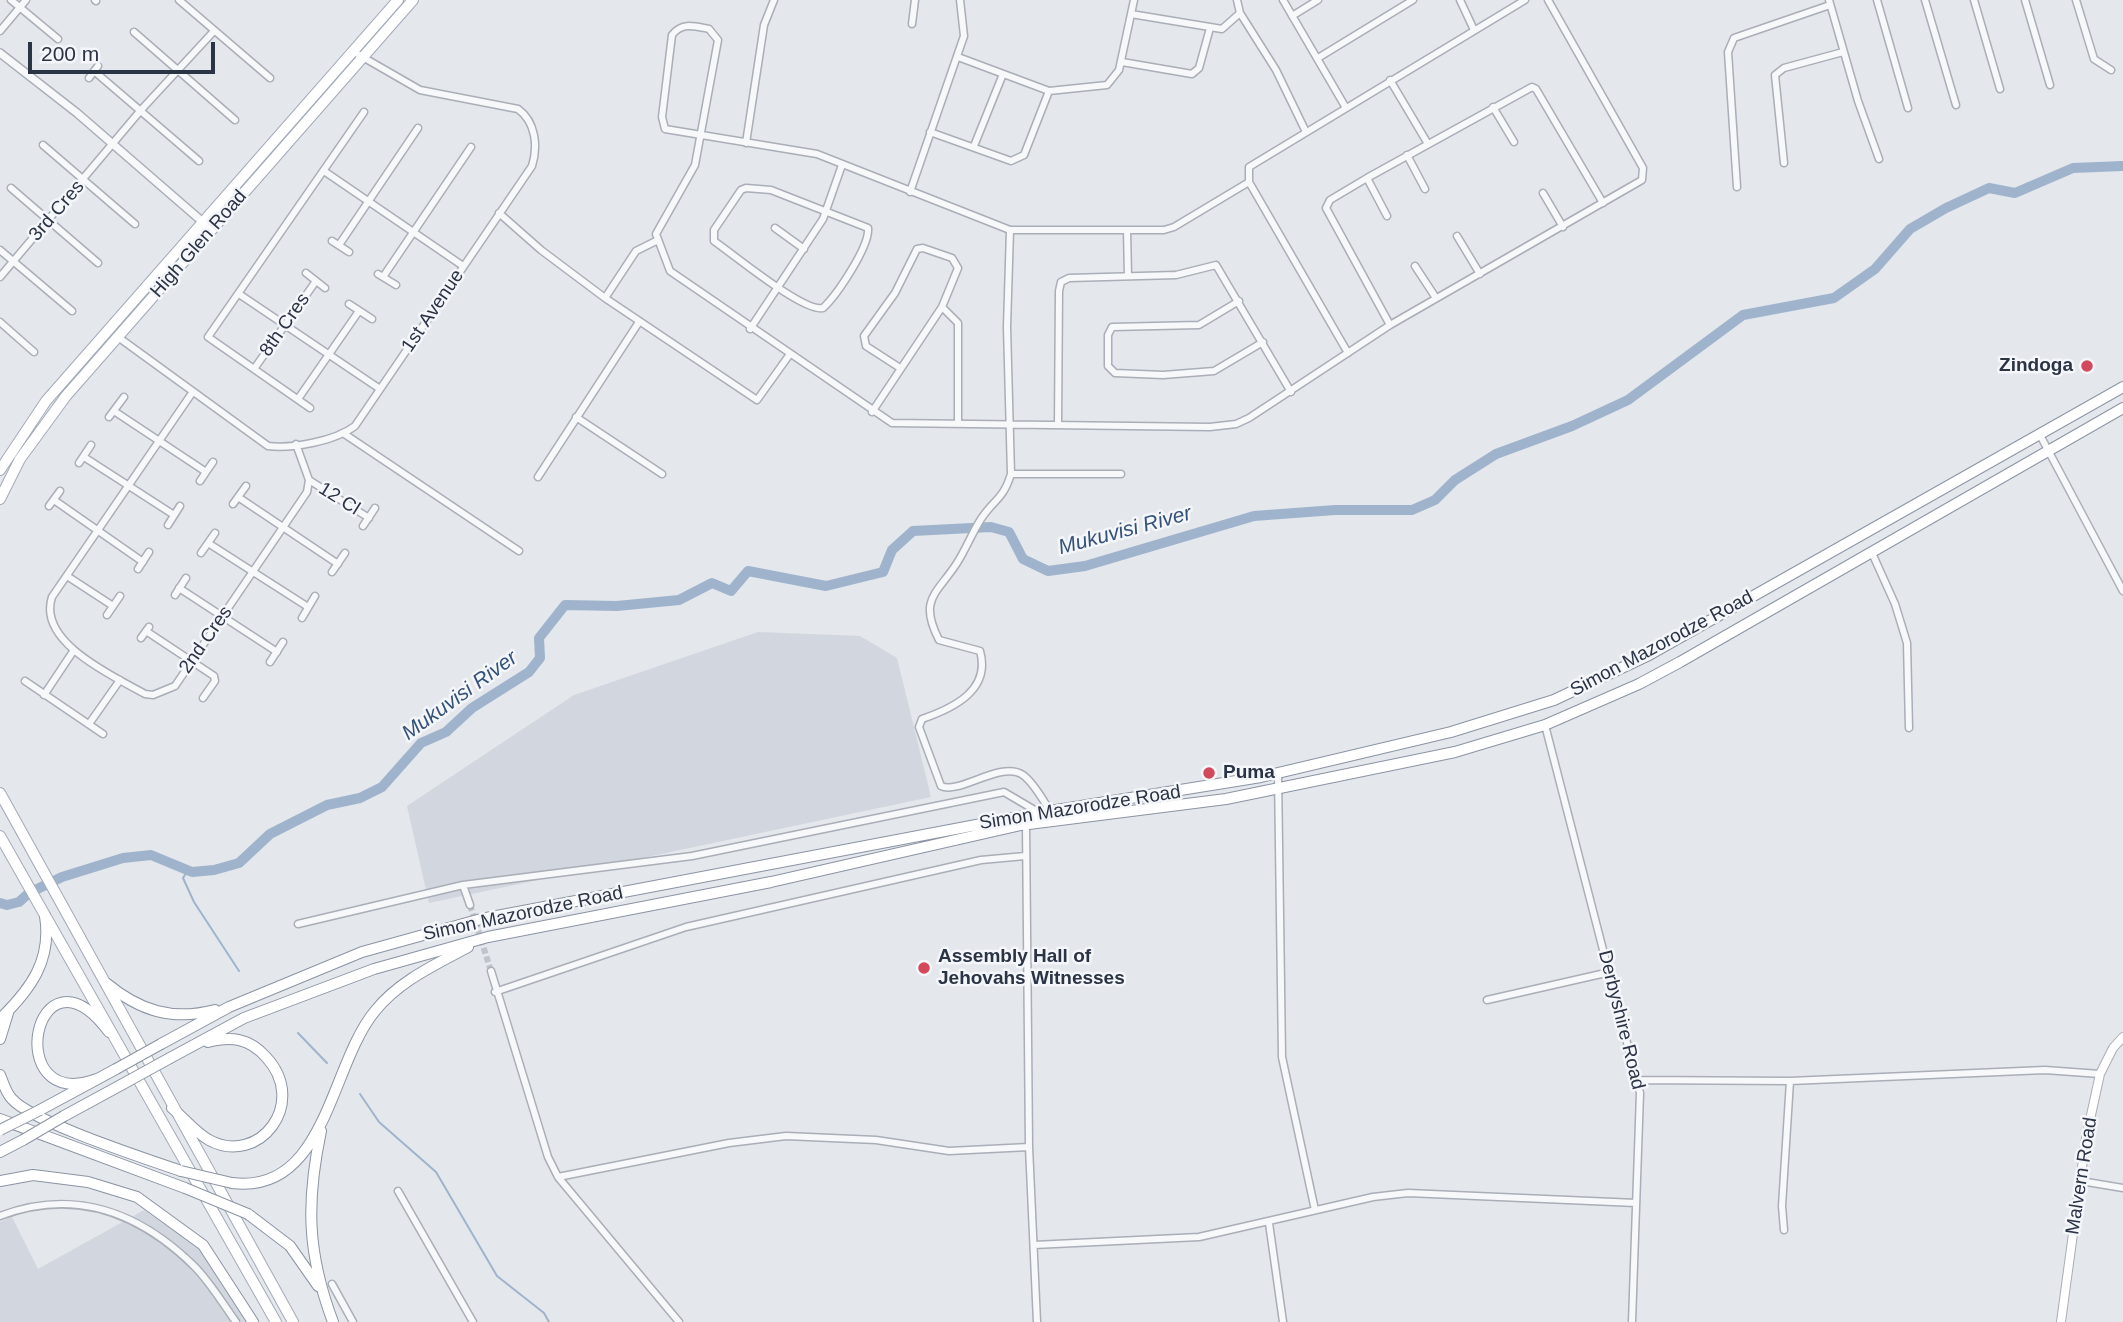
<!DOCTYPE html>
<html>
<head>
<meta charset="utf-8">
<style>
	body { margin:0 }
	#map { position:relative; width:2123px; height:1322px; overflow:hidden; background:#e4e7ec; font-family:Helvetica,sans-serif }
	canvas { display:block }
	.scale { position:absolute; left:28px; top:42px; width:187px; height:32px; box-sizing:border-box; border:4px solid #2b3445; border-top:0; padding-left:9px; font-size:21px; line-height:24px; white-space:nowrap; color:#2b3445; -webkit-text-stroke:5px #f4f6f9; paint-order:stroke }
</style>
</head>
<body>
<div id="map">
<canvas width="2123" height="1322"></canvas>
<div class="scale">200 m</div>
</div>
<script>
const ctx = document.querySelector('canvas').getContext('2d');
ctx.lineJoin = 'round';
function paint(path, color) { ctx.fillStyle = color; ctx.fill(path, 'evenodd'); }
function trace(path, color, width, dash) { ctx.strokeStyle = color; ctx.lineWidth = width; ctx.lineCap = dash ? 'butt' : 'round'; ctx.setLineDash(dash || []); ctx.stroke(path); }
function label(font, color, halo, rows, align = 'center') {
  ctx.font = font + ' Helvetica,sans-serif'; ctx.lineWidth = 5; ctx.setLineDash([]); ctx.textBaseline = 'middle'; ctx.strokeStyle = halo; ctx.fillStyle = color; for (const [text, x, y, turn = 0] of rows) {
    ctx.save(); ctx.translate(x, y); ctx.rotate((+turn || 0) * Math.PI / 180); ctx.textAlign = isNaN(turn) ? turn : align; if (halo) ctx.strokeText(text, 0, 0); ctx.fillText(text, 0, 0); ctx.restore();
  }
}
paint(new Path2D(`
	M758,632L860,636L897,658L931,797L429,903L407,806L574,695Z
	M144,1210L204,1252L247,1322H0V1222L12,1217L38,1269Z`), '#d2d6de');
trace(new Path2D(`
	M188,870L183,878L194,902L239,971
	M298,1033L327,1063
	M360,1094L379,1122L436,1172L497,1276L544,1313L549,1322`), '#9fb4cc', 2);
trace(new Path2D(`
	M0,903L7,905L19,902L29,893L62,877L123,858L151,855L192,872L214,870L239,863L270,834L327,805L360,798L382,787L421,743L446,732L472,708L529,672L540,658L539,638L565,605L617,606L679,600L712,583L731,591L748,571L826,586L883,572L892,550L913,531L991,527L1009,532L1023,559L1048,571L1085,566L1254,516L1335,510H1412L1435,500L1455,480L1496,454L1572,426L1628,400L1743,315L1834,298L1875,269L1910,229L1946,208L1989,188L2015,193L2073,168L2123,166`), '#9fb4cc', 10);
trace(new Path2D(`
	M470,905L491,971`), '#bfc3cb', 6, [6, 3]);
const minor = new Path2D(`
	M11,0L58,39
	M95,0L96,1
	M179,0L270,78
	M1237,0L1240,13L1276,70L1306,132
	M1283,0L1346,108
	M1460,0L1474,30
	M1829,0L1858,101L1879,159
	M1877,0L1908,108
	M1925,0L1956,105
	M1974,0L2000,89
	M2025,0L2050,85
	M2076,0L2094,59L2111,70
	M1131,14L1222,29L1240,13
	M1292,16L1318,0
	M912,24L915,0
	M0,31L26,0
	M134,32L235,120
	M958,57L1049,91L1107,85L1119,70L1134,0
	M1318,58L1413,0
	M1122,62L1192,74L1199,68L1210,28
	M94,71L199,161
	M89,78L98,66
	M1390,80L1428,144
	M1493,107L1514,142
	M930,132L1011,161L1024,155L1049,91
	M746,143L764,25L774,0
	M43,145L135,224
	M974,146L1003,74
	M1407,155L1425,189
	M1784,163L1775,75L1784,68L1843,52
	M324,171L463,266
	M1367,178L1387,216
	M1249,182L1174,227L1164,230H1010L817,154L665,129L662,117L672,35C682,22 694,26 709,29L718,40L695,165L656,234L670,271L892,423L1210,427L1236,424L1249,418L1390,325L1642,180L1643,168L1548,0
	M1737,187L1728,52L1734,38L1830,5
	M11,188L98,263
	M746,188L771,190L868,228C870,246 837,295 823,308C804,313 733,254 714,241V230L741,190Z
	M910,192L964,36L960,0
	M1543,193L1563,227
	M499,213L541,250L605,298
	M775,228L804,249
	M1010,230L1007,327L1011,474H1121
	M1127,230L1128,276
	M1457,236L1480,274
	M332,241L349,252
	M656,241L636,251L605,298L757,400L790,354
	M339,245L418,128
	M0,250L72,311
	M1415,266L1436,298
	M306,273L325,288
	M378,274L396,285
	M0,277L141,110L214,31
	M383,277L471,147
	M239,294L380,389
	M1239,301L1199,325L1112,327L1108,335V366L1115,373L1163,375L1214,371L1263,342
	M349,304L372,319
	M942,307L958,323V424
	M0,322L34,352
	M1390,325L1326,208L1330,200L1367,178L1532,87L1536,89L1603,203
	M750,329L823,219L842,165
	M118,337L268,446C292,449 335,441 355,426L532,166C538,147 536,122 518,109L420,90L354,52
	M1348,353L1249,182V167L1525,0
	M254,369L316,281
	M192,393L52,597C37,642 113,676 145,694L153,695L175,686L307,492L309,480L296,444
	M298,399L359,311
	M310,408L208,337L364,112
	M114,411L206,472L200,481
	M872,412L942,307L958,268L952,258L923,248L917,249L895,293L864,336L866,346L900,368
	M109,417L124,397
	M576,417L662,474
	M1058,425L1059,291L1061,282L1069,278L1176,275L1216,265L1291,392
	M343,433L519,551
	M2040,435L2123,591
	M84,457L174,515
	M79,463L91,445
	M206,472L213,462
	M1011,474C1003,500 994,499 981,519C972,533 966,549 957,563C937,594 918,599 939,640L980,651C991,690 954,708 922,719L919,727L941,786C959,795 1001,760 1023,775C1034,783 1043,800 1050,811
	M538,477L639,322
	M309,480L369,518
	M238,497L338,564
	M54,500L143,562
	M233,504L246,486
	M49,506L60,491
	M168,525L180,506
	M363,526L375,508
	M208,543L308,607
	M201,553L215,533
	M1872,553L1895,604L1907,643L1909,728
	M138,569L149,552
	M332,572L345,553
	M67,576L113,606
	M179,588L277,652
	M175,595L186,578
	M107,615L120,596
	M302,618L315,596
	M146,631L214,676L215,681L203,698
	M141,638L149,627
	M270,662L283,642
	M25,681L103,734
	M44,695L74,650
	M89,724L120,680
	M1545,725L1640,1093L1632,1322
	M1278,774L1282,1057L1315,1210
	M1026,824L1029,1147L1037,1322
	M463,885L470,905
	M298,924L463,885L692,856L1004,792L1038,812
	M491,971L548,1157L558,1177L679,1322
	M495,992L686,927L981,860L1025,856
	M1487,1000L1610,972
	M1638,1080L1790,1081L2045,1070L2100,1074
	M558,1177L729,1143L786,1136L876,1140L949,1151L1029,1147
	M2081,1181L2123,1188
	M398,1191L473,1322
	M0,1216C74,1188 139,1212 194,1266C210,1282 223,1304 236,1322
	M1269,1223L1283,1322
	M1784,1230L1782,1206L1790,1081
	M1034,1245L1199,1237L1373,1197L1408,1193L1636,1203
	M332,1284L353,1322`);
const tertiary = new Path2D(`
	M0,53L77,113L212,230`);
const secondary = new Path2D(`
	M2061,1322L2086,1138L2100,1074L2113,1048L2123,1037`);
const primary = new Path2D(`
	M0,470L46,401L398,0
	M0,499L20,459L66,396L413,0
	M0,793L293,1322
	M0,836L276,1322`);
const trunk = new Path2D(`
	M106,983C140,1011 172,1021 215,1010
	M0,1019C31,989 52,960 45,916
	M0,1039L8,1013
	M161,1044L229,1007L362,952L481,919L1050,811L1261,777L1451,732L1554,700L1649,655L2123,387
	M170,1058L244,1018L374,969L488,937L771,882L1021,825L1226,799L1455,752L1545,725L1639,684L1680,662L2123,408
	M0,1075C3,1082 6,1093 12,1099C32,1122 147,1159 181,1171
	M97,1079C0,1115 34,933 109,1032
	M172,1108C184,1118 196,1133 209,1140C259,1167 309,1103 266,1057C249,1038 231,1036 208,1042
	M40,1110L116,1069
	M64,1116L121,1085
	M0,1119L185,1188
	M321,1131C306,1202 307,1253 333,1322
	M0,1152L23,1140
	M0,1181L33,1175L88,1182L137,1197L203,1245L253,1322
	M232,1183C326,1195 330,1065 375,1011C399,981 435,965 468,947
	M248,1214L290,1246L318,1286`);
trace(minor, '#a9aeb7', 9);
trace(tertiary, '#a9aeb7', 10);
trace(secondary, '#a9aeb7', 10);
trace(primary, '#a3abb8', 12);
trace(trunk, '#8b94a3', 12);
trace(minor, '#f7f8fa', 6);
trace(tertiary, '#f7f8fa', 7);
trace(secondary, '#fff', 8);
trace(primary, '#fff', 10);
trace(trunk, '#fff', 10);
const trunkBridge = new Path2D(`
	M116,1069L161,1044
	M121,1085L170,1058
	M0,1130L40,1110
	M23,1140L64,1116
	M181,1171L232,1183
	M185,1188L248,1214`);
trace(trunkBridge, '#8b94a3', 12, []);
trace(trunkBridge, '#fff', 10);
for (const [x, y, r, color] of [
	[2087,366,7,"#d1495b"],
	[1209,773,7,"#d1495b"],
	[924,968,7,"#d1495b"]
]) { const dot = new Path2D(); dot.arc(x, y, r, 0, 2 * Math.PI); ctx.fillStyle = color; ctx.fill(dot); trace(dot, '#f4f6f9', 2.5); }
label('19px', '#2b3445', '#f4f6f9', [
	["3rd Cres",57,211,-49],
	["High Glen Road",199,244,-49],
	["1st Avenue",433,311,-56],
	["8th Cres",285,325,-55],
	["12 Cl",339,499,32],
	["2nd Cres",206,640,-55],
	["Simon Mazorodze Road",1662,644,-28],
	["Simon Mazorodze Road",1080,808,-9],
	["Simon Mazorodze Road",523,914,-12],
	["Derbyshire Road",1621,1020,76],
	["Malvern Road",2082,1176,-81]
]);
label('bold 19px', '#2b3445', '#f4f6f9', [
	["Zindoga",2073,366,"right"],
	["Puma",1223,773],
	["Assembly Hall of",938,957],
	["Jehovahs Witnesses",938,979]
], 'left');
label('italic 21px', '#34527a', '#f4f6f9', [
	["Mukuvisi River",1125,531,-15],
	["Mukuvisi River",460,696,-36]
]);
</script>
</body>
</html>
